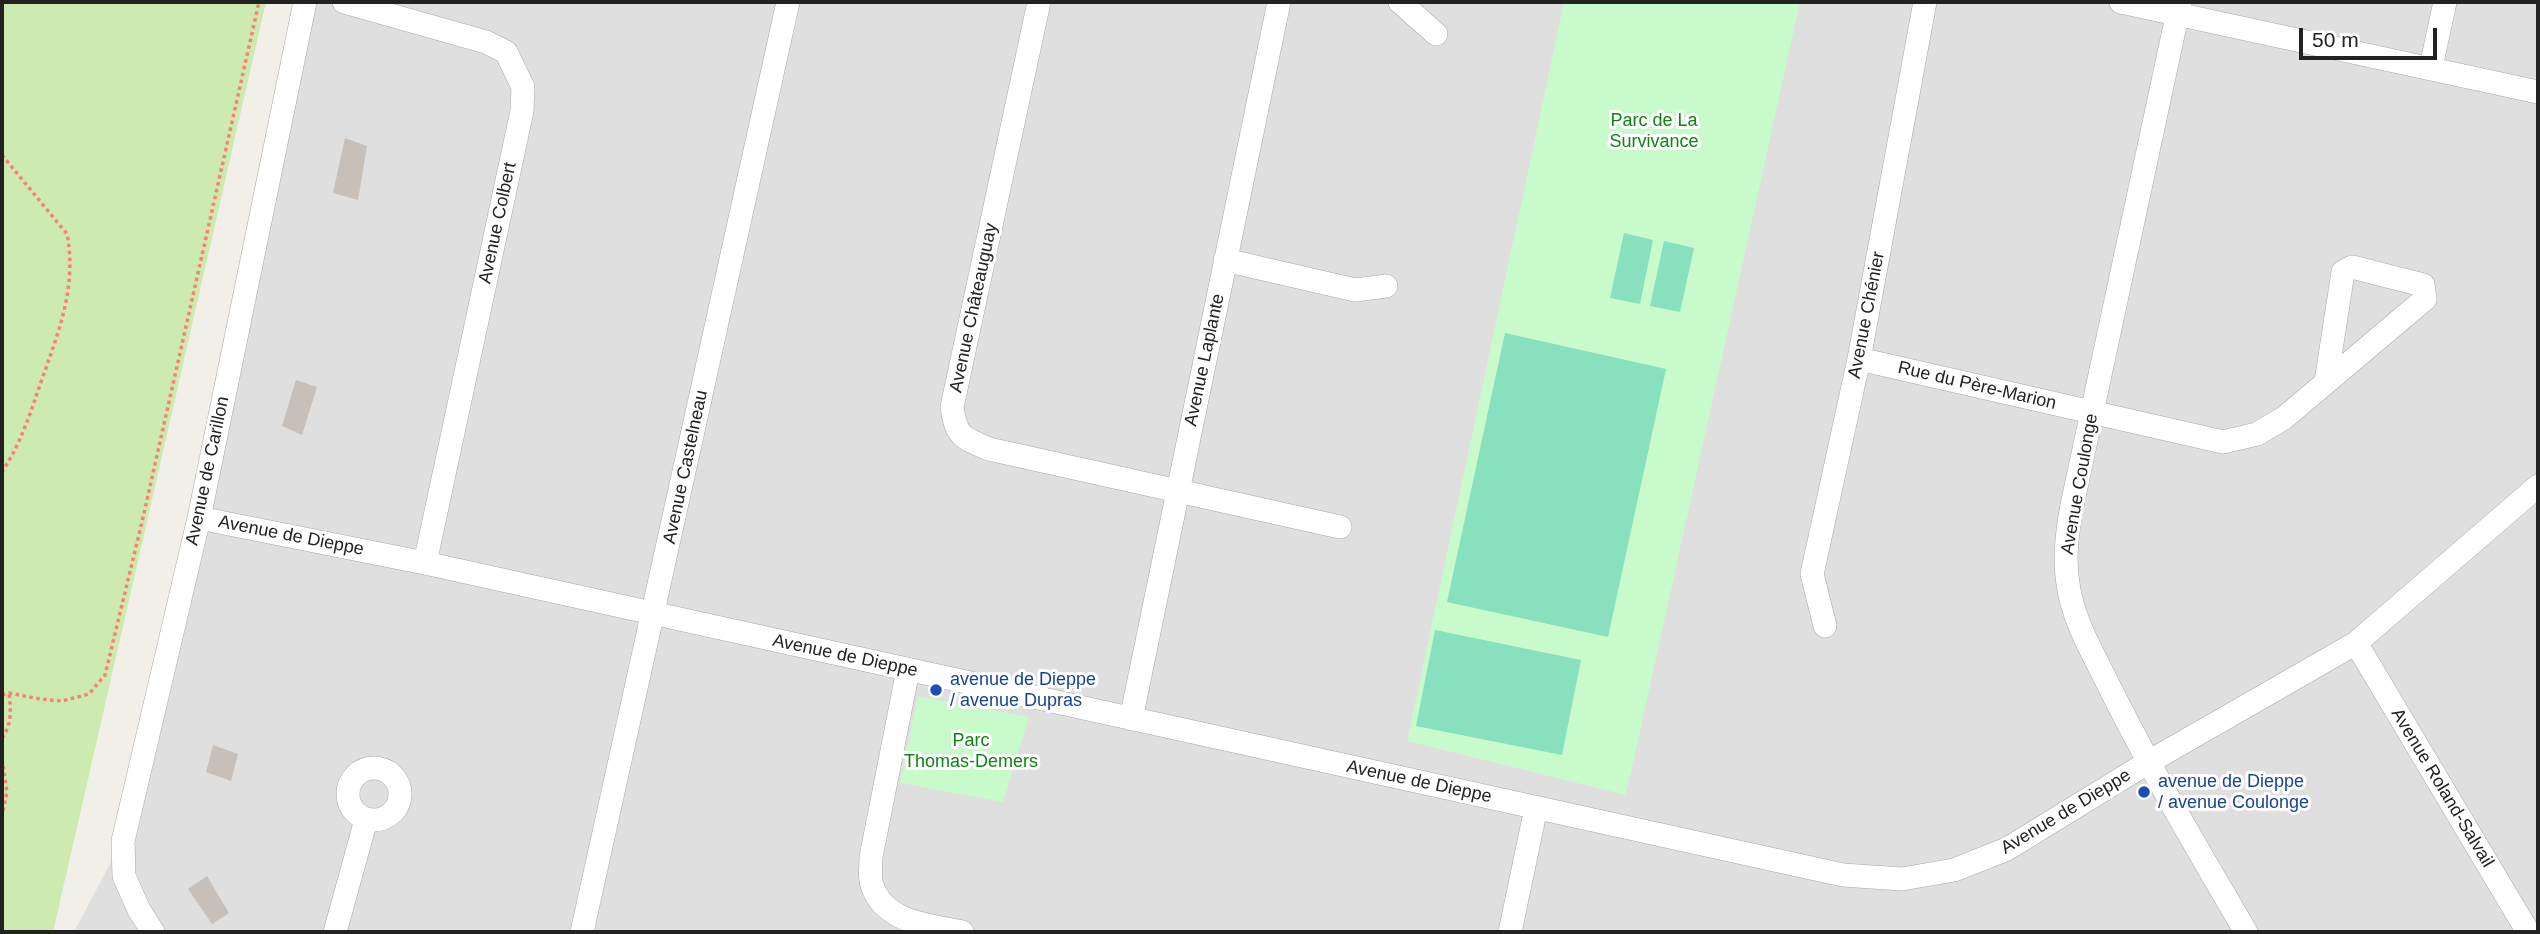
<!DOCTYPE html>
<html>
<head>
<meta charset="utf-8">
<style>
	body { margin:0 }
	#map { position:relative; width:2540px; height:934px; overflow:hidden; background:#f2efe9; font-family:Helvetica,sans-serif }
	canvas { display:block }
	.frame { position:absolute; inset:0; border:4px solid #222; pointer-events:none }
	.scale { position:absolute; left:2299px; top:28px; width:138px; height:32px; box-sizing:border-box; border:4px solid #222; border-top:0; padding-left:9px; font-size:21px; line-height:24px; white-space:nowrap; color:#222; -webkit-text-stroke:5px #fff; paint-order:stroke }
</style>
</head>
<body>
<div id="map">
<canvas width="2540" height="934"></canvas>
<div class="frame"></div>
<div class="scale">50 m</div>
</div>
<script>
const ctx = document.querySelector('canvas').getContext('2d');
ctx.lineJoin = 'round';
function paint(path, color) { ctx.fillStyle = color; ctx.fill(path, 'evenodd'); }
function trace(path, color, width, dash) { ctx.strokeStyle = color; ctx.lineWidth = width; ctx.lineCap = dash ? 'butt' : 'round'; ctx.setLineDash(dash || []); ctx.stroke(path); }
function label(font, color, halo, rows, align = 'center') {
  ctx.font = font + ' Helvetica,sans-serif'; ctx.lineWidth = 6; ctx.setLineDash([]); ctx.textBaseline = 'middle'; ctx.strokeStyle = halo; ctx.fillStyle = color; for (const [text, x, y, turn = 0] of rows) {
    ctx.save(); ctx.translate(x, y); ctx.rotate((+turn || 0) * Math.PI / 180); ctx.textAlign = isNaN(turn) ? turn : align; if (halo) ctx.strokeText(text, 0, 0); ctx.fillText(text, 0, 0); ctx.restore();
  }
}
paint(new Path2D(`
	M301,2H2538V932H74L111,862Z`), '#e0dfdf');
paint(new Path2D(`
	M2,2H266L53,932H2Z`), '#cdebb0');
paint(new Path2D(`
	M1564,2H1800L1626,795L1407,741Z
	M918,696L1029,717L1003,802L900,783Z`), '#c8facc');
paint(new Path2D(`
	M1624,233L1653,240L1640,304L1610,298Z
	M1664,241L1694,248L1680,312L1650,306Z
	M1505,333L1666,369L1608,637L1447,602Z
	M1435,630L1581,660L1562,755L1416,726Z`), '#88e0be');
paint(new Path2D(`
	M345,138L367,146L358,200L333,193Z
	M296,380L317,387L302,435L282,426Z
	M213,745L238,754L231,781L206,772Z
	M207,876L229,913L212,924L188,889Z`), '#c7bfb8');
const minor = new Path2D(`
	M344,2L486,42L506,52L523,87L522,111L425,563
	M1039,2L952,407C956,436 962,438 989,449L1340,527
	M1400,2L1436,34
	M2121,2L2538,92
	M2180,2L2071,510C2067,535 2064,559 2068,584C2073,621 2094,655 2110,688C2152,772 2199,852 2246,932
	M2431,67L2445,2
	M1225,260L1355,290L1386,286
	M1859,359L2223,442L2257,434L2284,418L2425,299L2423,285L2352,267L2343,272L2326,382
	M199,518L425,563L1843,875L1902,879L1954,870L2007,849L2147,763L2356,643L2538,486
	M1825,626L1812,574L1859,359L1925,2
	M2356,643L2528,932
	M908,670L871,857C871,866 869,877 872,885C884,923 929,925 962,932
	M1131,719L1279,2
	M348 794a26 26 0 1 1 52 0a26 26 0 1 1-52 0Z
	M153,932L139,910L124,876L123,841L199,518L305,2
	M335,932L366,820
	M582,932L788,2
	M1510,932L1536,808`);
trace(minor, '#a9a9a9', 24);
trace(new Path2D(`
	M2,155L67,234C77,286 59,331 42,379C30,414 22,441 2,472
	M2,695L9,693L40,699L62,701L89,694L105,675L142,522L259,2
	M2,738C12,724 11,710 9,693
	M2,759L7,792L2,815`), '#fa8072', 3.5, [3.5, 3.5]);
trace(minor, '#fff', 23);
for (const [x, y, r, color] of [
	[936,690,7,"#1a4fb4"],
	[2144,792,7,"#1a4fb4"]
]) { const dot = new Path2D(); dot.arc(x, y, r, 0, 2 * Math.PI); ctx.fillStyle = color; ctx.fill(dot); trace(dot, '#fff', 2.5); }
label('18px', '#0c8416', '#fff', [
	["Parc de La",1654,121],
	["Survivance",1654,142],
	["Parc",971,741],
	["Thomas-Demers",971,762]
]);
label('18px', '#222', '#fff', [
	["Avenue Colbert",498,223,-78],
	["Avenue Châteauguay",974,308,-78],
	["Avenue Chénier",1867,315,-79],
	["Avenue Laplante",1205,360,-78],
	["Rue du Père-Marion",1977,386,13],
	["Avenue Castelneau",686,467,-78],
	["Avenue de Carillon",208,471,-78],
	["Avenue Coulonge",2080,484,-80],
	["Avenue de Dieppe",291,536,11],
	["Avenue de Dieppe",845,656,12],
	["Avenue de Dieppe",1419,782,12],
	["Avenue Roland-Salvail",2442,788,59],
	["Avenue de Dieppe",2066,812,-31]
]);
label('18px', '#164399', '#fff', [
	["avenue de Dieppe",950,680],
	["/ avenue Dupras",950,701],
	["avenue de Dieppe",2158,782],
	["/ avenue Coulonge",2158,803]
], 'left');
</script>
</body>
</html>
